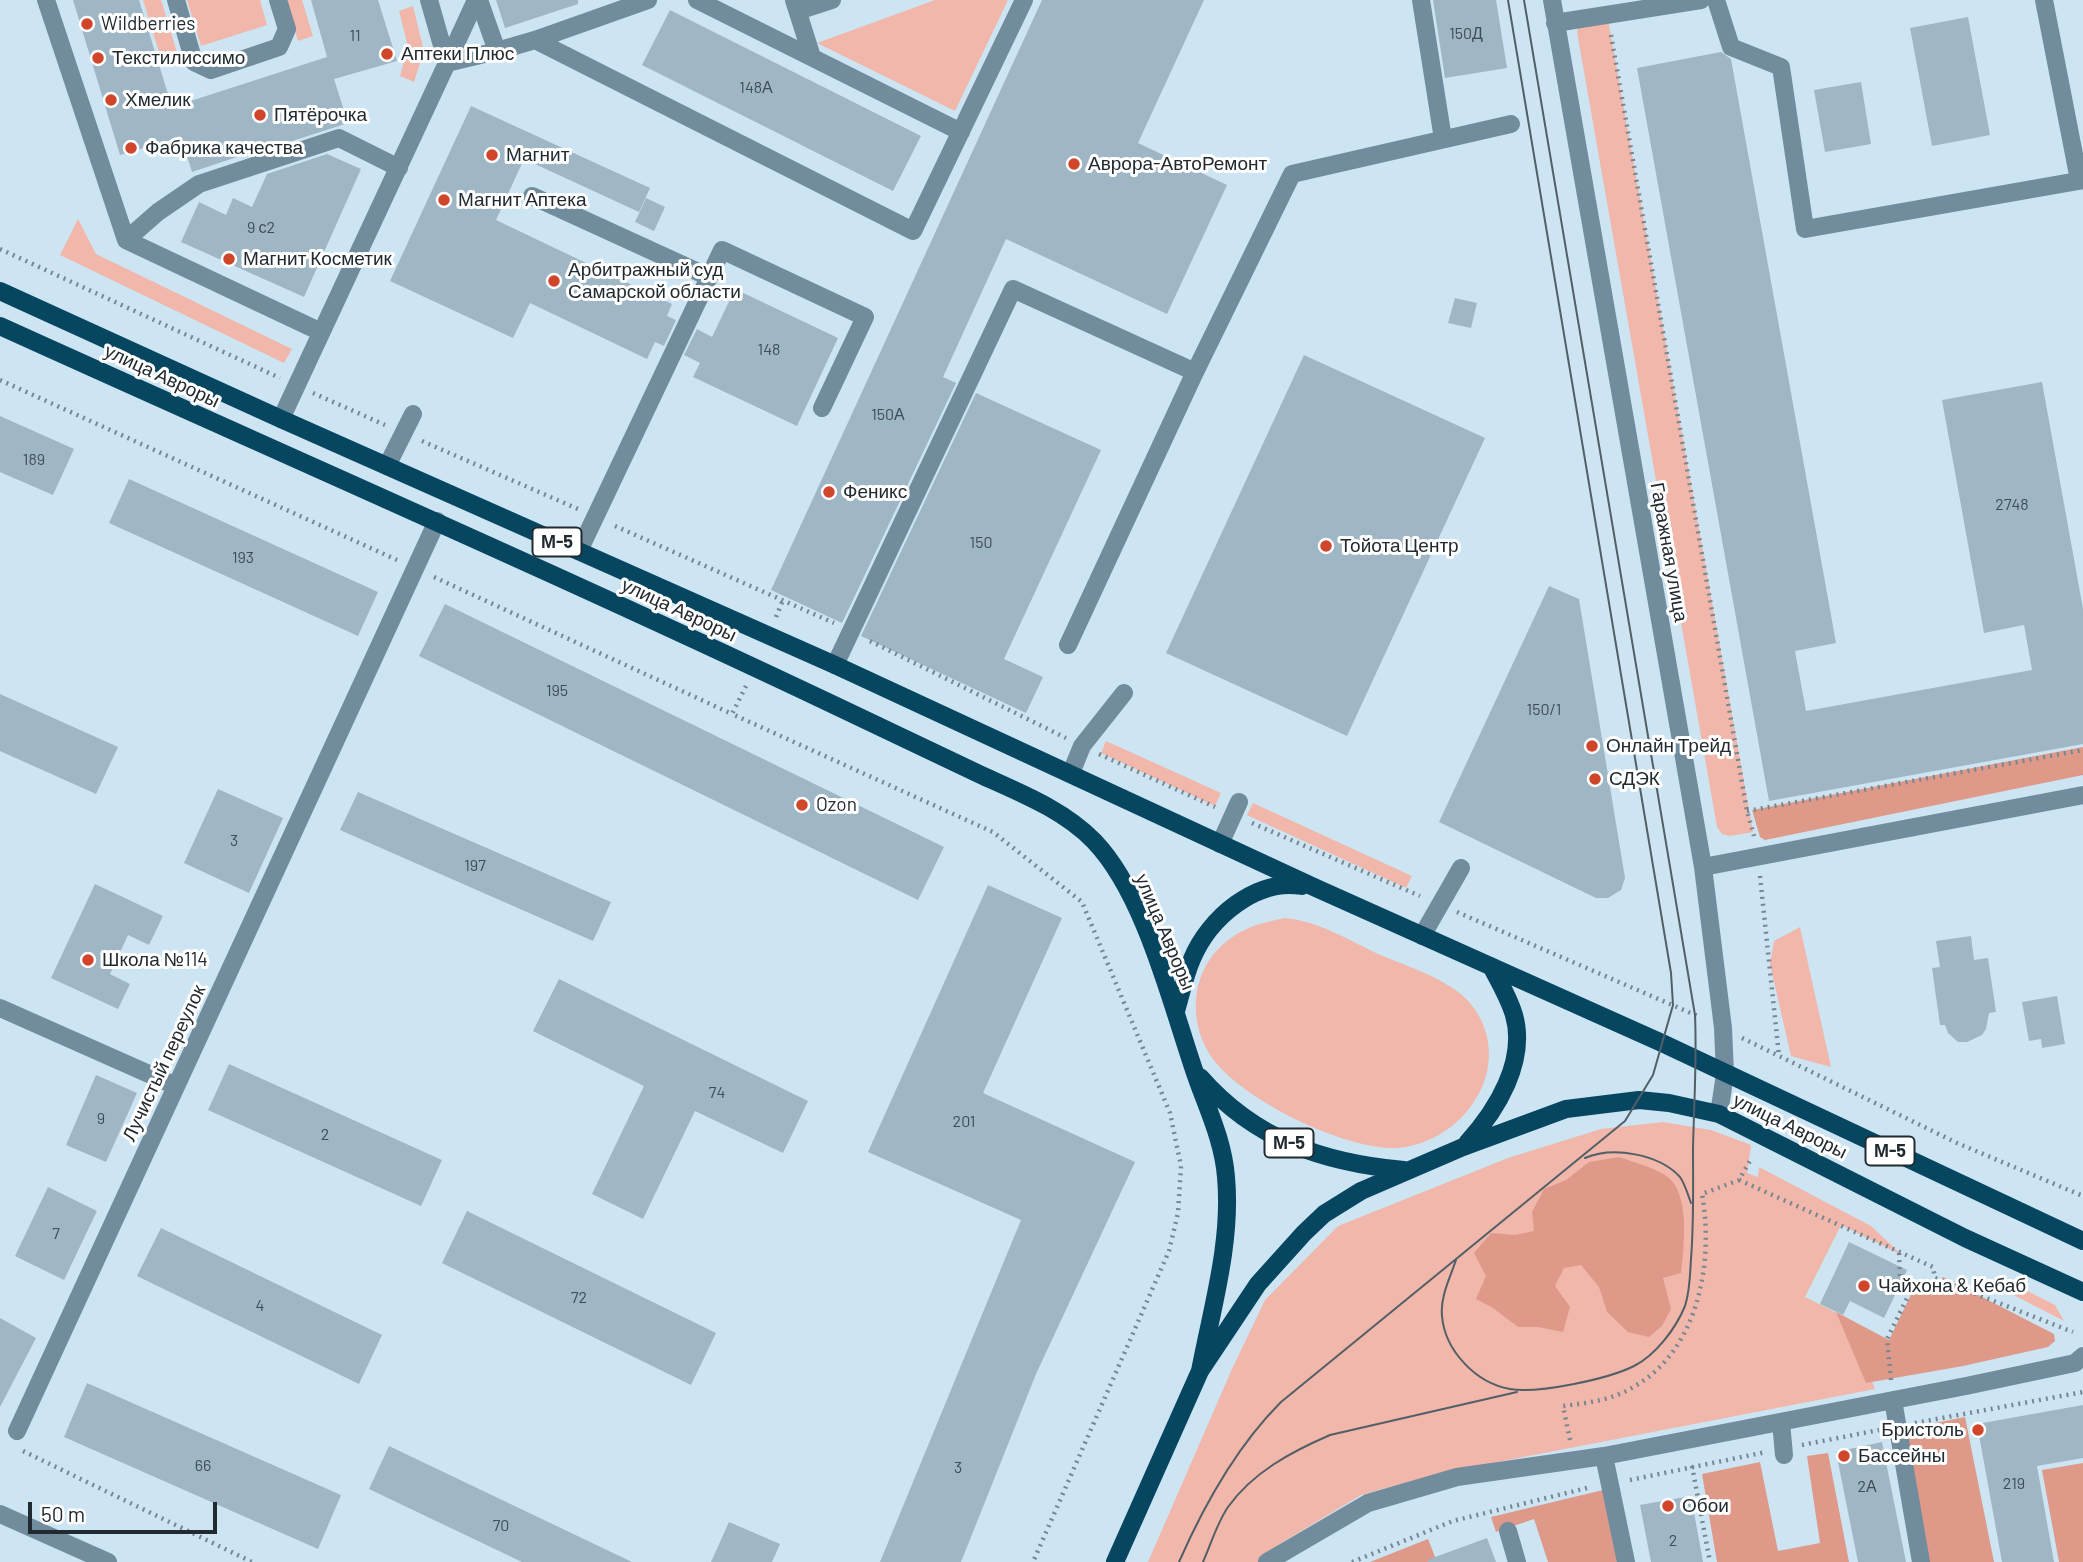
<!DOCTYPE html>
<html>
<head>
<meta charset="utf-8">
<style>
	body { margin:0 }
	#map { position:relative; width:2083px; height:1562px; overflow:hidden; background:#cde5f3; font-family:Barlow,sans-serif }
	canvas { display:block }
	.scale { position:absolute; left:28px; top:1502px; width:189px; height:32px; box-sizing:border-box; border:4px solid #212a30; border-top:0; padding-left:9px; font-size:21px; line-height:24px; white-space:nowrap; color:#212a30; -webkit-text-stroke:5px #fff; paint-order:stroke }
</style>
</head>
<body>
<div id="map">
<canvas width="2083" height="1562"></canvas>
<div class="scale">50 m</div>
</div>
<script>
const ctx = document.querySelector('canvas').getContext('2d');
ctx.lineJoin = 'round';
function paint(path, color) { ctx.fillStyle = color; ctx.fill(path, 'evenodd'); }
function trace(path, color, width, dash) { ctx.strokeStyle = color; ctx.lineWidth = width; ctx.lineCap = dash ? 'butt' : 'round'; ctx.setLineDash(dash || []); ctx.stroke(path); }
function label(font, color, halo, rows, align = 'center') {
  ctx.font = font + ' Barlow,sans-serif'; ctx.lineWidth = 6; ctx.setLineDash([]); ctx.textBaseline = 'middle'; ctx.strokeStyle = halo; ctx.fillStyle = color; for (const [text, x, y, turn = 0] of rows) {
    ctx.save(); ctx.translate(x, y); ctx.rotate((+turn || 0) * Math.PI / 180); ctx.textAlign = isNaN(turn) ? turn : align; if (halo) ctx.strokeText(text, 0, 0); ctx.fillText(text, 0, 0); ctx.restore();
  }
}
paint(new Path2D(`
	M143,0H161L179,59L163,65Z
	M187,0H260L267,25L201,46Z
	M286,0H302L313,36L298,41Z
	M935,0H1008L955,111L817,43Z
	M413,6L424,51L414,82L400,76L408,47L399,11Z
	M1608,19L1753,832L1730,836L1722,834L1717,827L1577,32L1579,24Z
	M78,219L96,254L292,349L284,363L60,255Z
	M1106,741L1221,793L1215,806L1101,753Z
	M1253,803L1412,876L1406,888L1247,815Z
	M1285,918C1318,921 1349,940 1378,954C1402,964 1429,973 1451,987C1493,1013 1501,1067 1471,1106C1454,1130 1424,1147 1395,1148C1344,1149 1250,1103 1217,1064C1185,1026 1189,967 1231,938C1247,926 1265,922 1285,918Z
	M1800,927L1831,1067L1791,1056L1770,964L1774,941Z
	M1663,1122L1711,1130L1751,1145L1747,1173L1758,1177L1759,1167L1871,1226L1902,1255L1841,1225L1805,1297L1845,1317L1875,1389L1441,1473L1361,1495L1278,1545L1261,1562H1148L1232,1369L1265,1300L1338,1226L1508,1158L1601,1129Z
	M1998,1276L2055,1305L2064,1321L1992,1284Z`), '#f1b7aa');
paint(new Path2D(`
	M2083,747V775L1765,840L1760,837L1752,810Z
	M1619,1157C1633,1162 1659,1169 1669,1178C1690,1196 1684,1249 1681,1273L1663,1278L1671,1309L1662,1326L1649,1337L1628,1332L1607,1312L1599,1287L1581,1265L1564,1268L1555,1286L1570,1307L1563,1332L1538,1327H1518L1493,1308L1476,1299L1486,1276L1474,1253L1491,1233L1515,1235L1534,1231L1532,1212L1544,1189L1566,1180L1589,1162Z
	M1943,1277L2054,1334L2055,1341L2048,1347L1963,1366L1866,1383L1836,1312L1889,1340L1918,1280L1937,1288Z
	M1965,1417L1994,1562H1926L1901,1430Z
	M1828,1453L1849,1562H1717L1702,1474L1760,1462L1778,1551L1820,1543L1807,1456Z
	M2083,1463V1562H2059L2042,1470Z
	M1607,1489L1621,1562H1548L1534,1519L1496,1532L1491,1517Z
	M1428,1539L1437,1562H1370Z`), '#df9989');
paint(new Path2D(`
	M73,0H139L172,107L327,57L311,0H378L397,61L334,79L348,123L280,145L282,142L192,172L181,137L120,155Z
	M496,0H578V4L505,28Z
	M1042,0H1204L1138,143L1227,185L1167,314L1006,239L943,377L956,383L842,623L771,590Z
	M1433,0H1496L1507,68L1445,78Z
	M670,10L921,136L893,191L642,65Z
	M1968,17L1990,135L1932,146L1910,28Z
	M1721,52L1731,59L1836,643L1795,651L1806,711L2032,670L2024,625L1984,633L1942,400L2042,382L2083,609V744L1769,801L1637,68Z
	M1861,82L1871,144L1825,152L1814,90Z
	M471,106L650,188L639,212L524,159L496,220L672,304L667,316L676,320L664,346L655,342L647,359L530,303L513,338L390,281Z
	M327,154L361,169L304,297L181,242L199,202L226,215L233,198L252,207L267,174Z
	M646,198L665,207L654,231L635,222Z
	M735,289L838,338L797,426L693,377L700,363L684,355L697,329L712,337Z
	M1455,298L1477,303L1471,328L1448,323Z
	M1304,355L1485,438L1347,736L1166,653Z
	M976,393L1101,450L1004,659L1043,677L1026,713L861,636Z
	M0,416L74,449L53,495L0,472Z
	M129,479L378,592L358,636L109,523Z
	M1549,586L1579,599L1625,878L1621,890L1608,898H1596L1439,822Z
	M445,604L944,847L918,900L419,656Z
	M0,694L118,747L96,794L0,751Z
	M218,789L283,818L249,893L184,863Z
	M358,792L611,902L593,941L340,830Z
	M95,884L163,916L149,945L128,935L110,974L130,984L118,1009L51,978Z
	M988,885L1062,918L983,1093L1135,1162L1036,1374L961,1562H880L1021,1220L868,1152Z
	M1971,936L1974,960L1988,958L1996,1012L1989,1013L1986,1029L1982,1035L1967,1042H1958L1948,1033L1945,1025H1940L1932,968L1940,967L1936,941Z
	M559,979L808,1101L783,1153L695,1111L643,1219L592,1194L644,1086L533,1031Z
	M2057,996L2065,1044L2042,1048L2041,1039L2029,1041L2022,1002Z
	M229,1064L442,1160L421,1206L208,1110Z
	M96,1075L137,1093L106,1162L66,1145Z
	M48,1187L97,1211L64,1280L15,1256Z
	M467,1211L716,1333L691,1385L442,1263Z
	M161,1228L382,1335L359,1384L137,1276Z
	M1849,1242L1907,1270L1884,1318L1850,1301L1843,1315L1820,1304Z
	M0,1318L36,1338L0,1407Z
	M87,1383L341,1495L318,1549L64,1437Z
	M2083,1405V1458L2037,1466L2054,1562H2002L1977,1424Z
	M1882,1442L1906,1562H1858L1836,1452Z
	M389,1446L632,1562H522L369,1489Z
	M1691,1496L1703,1562H1651L1640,1505Z
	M729,1522L780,1544L772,1562H711Z
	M1487,1538L1496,1562H1428L1427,1560Z`), '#9fb6c4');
trace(new Path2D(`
	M1611,35L1747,811L1754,836
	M0,249L280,378
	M0,380L397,560
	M313,393L385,425
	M422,441L578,509
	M615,526L834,623
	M434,577L732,714
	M776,617L783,600
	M870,641L1066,738
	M746,686L732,714L993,832L1082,902L1170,1113L1181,1166L1178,1213L1169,1251L1033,1562
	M1099,754L1215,807
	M1747,811L2083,750
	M1252,823L1420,896
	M1760,876L1779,1056L1957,1143L2083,1196
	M1457,912L1700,1017
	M1742,1038L1779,1056
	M1739,1180L1933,1267L1935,1278L2073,1332
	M1891,1380L1887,1339L1914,1284L1900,1277L1899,1252
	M1915,1423L2083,1392
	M1570,1440L1563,1406C1588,1403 1613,1400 1635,1386C1699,1349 1714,1261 1702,1194L1739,1180L1751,1159
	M1802,1445L1879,1430
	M23,1451L252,1562
	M1692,1466L1710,1562
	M1630,1480L1766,1452
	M1352,1562L1453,1521L1591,1487`), '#778791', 4.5, [2, 5]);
trace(new Path2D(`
	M46,0L126,240L321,332
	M176,0L194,62L211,70L279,47L287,29L278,0
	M479,0L497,51L535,40L913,231L1024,0
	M697,0L961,132
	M794,0L812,57
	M1421,0L1443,139
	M1552,0L1703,867L1723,1028L1725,1074L1719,1114
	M1716,0L1731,47L1781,67L1805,229L2083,180
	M2044,0L2079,180
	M798,11L832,0
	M1555,23L1701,0
	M535,40L648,0
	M447,63L476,0
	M447,63L497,51
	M532,196L709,277
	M126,240L158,212L199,184L339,138L399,168
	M1195,372L1292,174L1511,124
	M281,419L447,63L429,0
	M387,466L413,414
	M579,551L722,250L865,317L822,408
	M835,665L1013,289L1195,372L1068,645
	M1071,773L1082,746L1124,693
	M1220,844L1239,802
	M1703,867L2083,795
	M1422,936L1461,868
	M0,1008L176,1086
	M1893,1400L1921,1562
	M1781,1422L1784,1455
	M17,1431L437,521
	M1604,1456L1626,1562
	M0,1514L108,1562
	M1508,1531L1517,1562
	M1267,1562L1368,1503L1457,1477L1604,1456L1966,1386L2075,1363L2083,1356`), '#718c9c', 18);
trace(new Path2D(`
	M0,291L281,419L835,665L1316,888L1662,1043L2083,1241
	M0,326C278,452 558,574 834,705C882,728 931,751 979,774C1018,792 1063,809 1094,841C1144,893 1170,999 1193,1067C1205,1104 1223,1138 1226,1177C1232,1242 1212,1308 1200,1371
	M1176,1011C1181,994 1185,975 1192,959C1209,918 1256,878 1302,886
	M1200,1077C1255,1140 1324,1163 1404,1170
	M1467,1143C1497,1110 1527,1061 1514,1015C1509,998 1499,981 1491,966
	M1115,1562L1200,1371L1258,1284L1304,1233L1324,1214L1361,1191L1463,1147L1566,1109L1639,1100L1669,1103L1719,1114L1965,1238L2083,1292`), '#074661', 18);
trace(new Path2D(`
	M1585,1158C1613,1146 1659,1154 1680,1177C1685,1184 1688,1195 1691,1203
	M1456,1260C1450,1278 1440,1297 1442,1316C1445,1351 1476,1383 1510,1389C1538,1394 1608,1379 1634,1366C1656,1355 1676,1328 1685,1306C1690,1291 1690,1275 1691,1259C1694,1222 1693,1185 1693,1148C1694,1103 1697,1059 1695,1015L1524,0
	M1179,1562C1204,1505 1237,1446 1281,1402L1625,1121L1653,1075L1673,1005L1671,973L1508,0
	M1203,1562C1211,1544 1217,1523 1228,1507C1253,1472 1291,1452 1330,1435L1517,1392`), '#525f67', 2);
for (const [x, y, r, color] of [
	[87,24,7,"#d1462a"],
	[387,54,7,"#d1462a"],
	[98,58,7,"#d1462a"],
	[111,100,7,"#d1462a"],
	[260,115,7,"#d1462a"],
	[131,148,7,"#d1462a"],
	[492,155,7,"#d1462a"],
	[1074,164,7,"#d1462a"],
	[444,200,7,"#d1462a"],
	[229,259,7,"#d1462a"],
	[554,281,7,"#d1462a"],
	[829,492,7,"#d1462a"],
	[1326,546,7,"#d1462a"],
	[1592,746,7,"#d1462a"],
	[1595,779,7,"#d1462a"],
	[802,805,7,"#d1462a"],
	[88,960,7,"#d1462a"],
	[1864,1286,7,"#d1462a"],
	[1978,1430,7,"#d1462a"],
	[1844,1456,7,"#d1462a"],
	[1668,1506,7,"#d1462a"]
]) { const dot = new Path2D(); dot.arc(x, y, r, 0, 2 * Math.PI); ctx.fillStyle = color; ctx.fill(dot); trace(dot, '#fff', 2.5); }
label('16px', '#404d55', null, [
	["150Д",1466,34],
	["11",355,36],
	["148А",756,88],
	["9 с2",261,228],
	["148",769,350],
	["150А",888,415],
	["189",34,460],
	["2748",2012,505],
	["150",981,543],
	["193",243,558],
	["195",557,691],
	["150/1",1544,710],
	["3",234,841],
	["197",475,866],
	["74",717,1093],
	["9",101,1119],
	["201",964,1122],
	["2",325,1135],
	["7",56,1234],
	["72",579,1298],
	["4",260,1306],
	["66",203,1466],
	["3",958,1468],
	["219",2014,1484],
	["2А",1867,1487],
	["70",501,1526],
	["2",1673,1541]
]);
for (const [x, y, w] of [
	[557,542,49],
	[1289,1143,49],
	[1890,1151,49]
]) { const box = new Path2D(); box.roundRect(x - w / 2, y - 14.5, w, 29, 5); ctx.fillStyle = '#fff'; ctx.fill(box); trace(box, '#212a30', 2); }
label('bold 18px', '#212a30', null, [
	["М-5",557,542],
	["М-5",1289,1143],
	["М-5",1890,1151]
]);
label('19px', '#212a30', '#fff', [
	["Wildberries",101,24],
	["Аптеки Плюс",401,54],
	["Текстилиссимо",112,58],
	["Хмелик",125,100],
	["Пятёрочка",274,115],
	["Фабрика качества",145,148],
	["Магнит",506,155],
	["Аврора-АвтоРемонт",1088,164],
	["Магнит Аптека",458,200],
	["Магнит Косметик",243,259],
	["Арбитражный суд",568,270],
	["Самарской области",568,292],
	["Феникс",843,492],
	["Тойота Центр",1340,546],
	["Онлайн Трейд",1606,746],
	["СДЭК",1609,779],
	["Ozon",816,805],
	["Школа №114",102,960],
	["Чайхона & Кебаб",1878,1286],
	["Бристоль",1964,1430,"right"],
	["Бассейны",1858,1456],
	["Обои",1682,1506]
], 'left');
label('19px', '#212a30', '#fff', [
	["улица Авроры",162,376,25],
	["Гаражная улица",1669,552,80],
	["улица Авроры",679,610,25],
	["улица Авроры",1165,932,67],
	["Лучистый переулок",164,1063,-65],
	["улица Авроры",1790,1126,26]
]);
</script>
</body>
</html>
